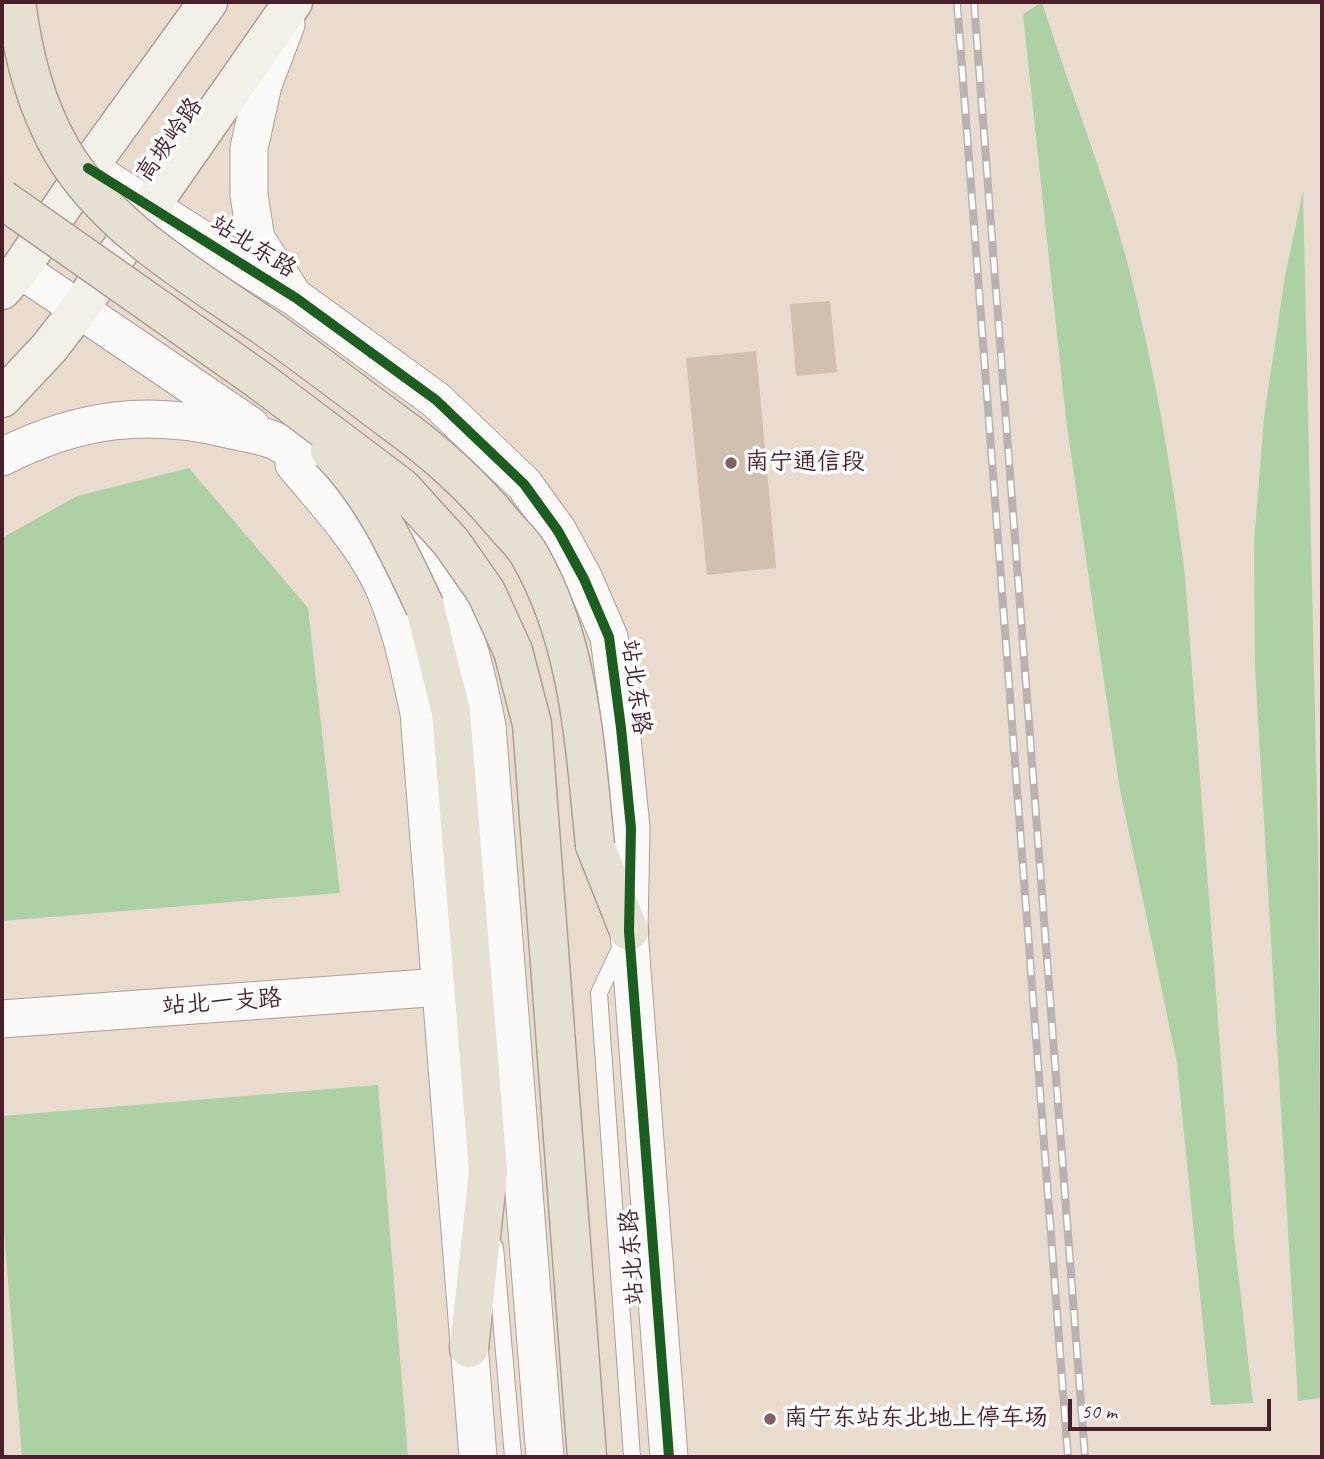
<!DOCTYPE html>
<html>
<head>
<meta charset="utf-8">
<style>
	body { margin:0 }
	#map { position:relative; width:1324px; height:1459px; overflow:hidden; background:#e9dcce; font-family:Caveat,sans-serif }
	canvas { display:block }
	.frame { position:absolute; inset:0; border:4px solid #4a1f2b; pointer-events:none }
	.scale { position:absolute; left:1068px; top:1399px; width:203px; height:32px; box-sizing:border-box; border:4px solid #4a1f2b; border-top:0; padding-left:9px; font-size:21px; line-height:24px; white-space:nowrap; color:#4a1f2b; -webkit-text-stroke:5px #fff; paint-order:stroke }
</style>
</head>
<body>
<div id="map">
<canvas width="1324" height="1459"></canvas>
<div class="frame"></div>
<div class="scale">50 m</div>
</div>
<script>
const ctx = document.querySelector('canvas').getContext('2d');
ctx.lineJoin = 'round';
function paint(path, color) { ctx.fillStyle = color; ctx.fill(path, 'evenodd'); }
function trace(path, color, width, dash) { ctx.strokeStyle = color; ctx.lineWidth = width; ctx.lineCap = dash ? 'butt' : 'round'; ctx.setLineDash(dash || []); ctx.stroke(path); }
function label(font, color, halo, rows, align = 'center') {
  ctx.font = font + ' Caveat,"LXGW WenKai TC",sans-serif'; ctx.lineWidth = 7; ctx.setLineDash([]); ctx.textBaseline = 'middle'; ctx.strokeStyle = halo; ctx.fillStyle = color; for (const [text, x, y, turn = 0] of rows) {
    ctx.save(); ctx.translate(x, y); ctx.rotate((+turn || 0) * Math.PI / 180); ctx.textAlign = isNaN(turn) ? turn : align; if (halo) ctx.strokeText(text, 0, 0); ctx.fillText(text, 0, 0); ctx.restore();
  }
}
paint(new Path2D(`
	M1042,2C1069,89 1104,173 1127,261C1154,365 1172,469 1185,576L1234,1236L1253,1403L1211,1405L1177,1063L1120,790L1092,600L1066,419L1023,14Z
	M1303,191L1318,847L1322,1398L1298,1401L1255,668L1254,543L1264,418L1285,276Z
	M189,468L308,608L340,893L2,921V538L77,496Z
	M378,1085L408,1457H22L2,1206V1116Z`), '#aed0a5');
paint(new Path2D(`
	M830,301L837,372L796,376L790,304Z
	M756,351L776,568L707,575L686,358Z`), '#d0c0af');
const service = new Path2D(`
	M622,944L599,993L632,1457
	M495,1247L513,1457`);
const tertiary = new Path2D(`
	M286,24L263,85L249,148V195L256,239L289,289
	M88,168L296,298L436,400L524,484L558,531L584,579L609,637L621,728L631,828L629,931L669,1457
	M20,269L251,426
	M2,457C79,418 148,409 232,430C245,433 261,435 273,440C295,450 316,466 337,479C374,501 411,528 434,566C463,616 476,670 487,726L545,1457
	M294,464C324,500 357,535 379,577C400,620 409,667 419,713L478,1457
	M2,1019L441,987`);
const secondary = new Path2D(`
	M2,290L20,269L88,168L208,2
	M2,398L49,348L79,309L293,2`);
const trunk = new Path2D(`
	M425,607L451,712L488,1171L469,1348
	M595,845L629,931
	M563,1137L587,1457`);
trace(service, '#ac9f98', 18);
trace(tertiary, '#ac9f98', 39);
trace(secondary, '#ac9f98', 41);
trace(trunk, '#ac9f98', 41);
trace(service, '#fcfaf8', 16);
trace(tertiary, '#fcfaf8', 37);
trace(secondary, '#f3f0e9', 38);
trace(trunk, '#e6e0d3', 38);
const rail = new Path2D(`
	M957,2L1068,1457
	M974,2L1085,1457`);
trace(rail, '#b9b2b2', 8);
trace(rail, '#fff', 5, [16]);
const trunkBridge = new Path2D(`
	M16,2C23,55 35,104 62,151C107,227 190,275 261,324C305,355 348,388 392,421C434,451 470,483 503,523C512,534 524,544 530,556C580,643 585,748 595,845
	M2,199L259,380L402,488L451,542L486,592L513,651L532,724L563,1137
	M330,451C373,494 399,552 425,607`);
trace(trunkBridge, '#ac9f98', 41, []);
trace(trunkBridge, '#e6e0d3', 38);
trace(new Path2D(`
	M88,168L296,298L436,400L524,484L558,531L584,579L609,637L621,728L631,828L629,931L669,1457`), '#1b5e20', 10);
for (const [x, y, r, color] of [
	[731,463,7,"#826164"],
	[770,1419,7,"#826164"]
]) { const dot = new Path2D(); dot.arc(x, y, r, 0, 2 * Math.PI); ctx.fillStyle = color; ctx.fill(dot); trace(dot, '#fff', 2.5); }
label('24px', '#4a1f2b', '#fff', [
	["高坡岭路",170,140,-55],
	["站北东路",253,247,32],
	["站北东路",635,687,82],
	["站北一支路",222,1003,-4],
	["站北东路",633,1257,-94]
]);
label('24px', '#4a1f2b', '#fff', [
	["南宁通信段",745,463],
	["南宁东站东北地上停车场",784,1419]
], 'left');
</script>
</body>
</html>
